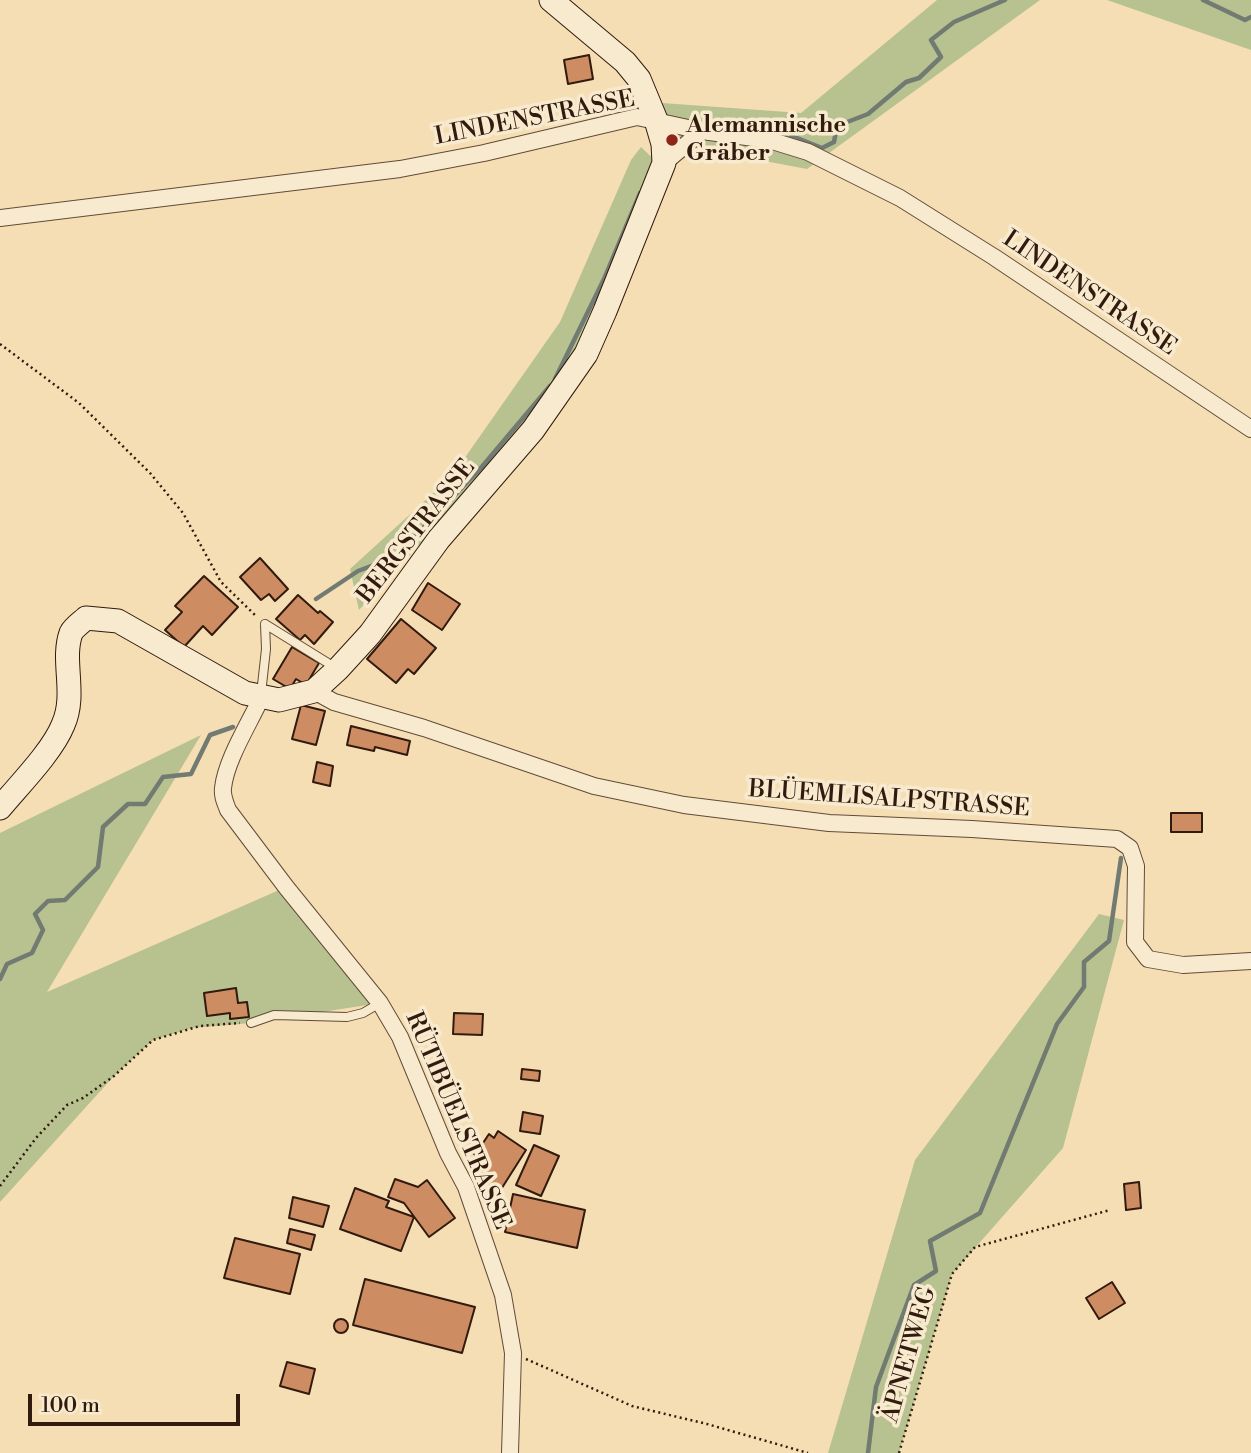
<!DOCTYPE html>
<html>
<head>
<meta charset="utf-8">
<style>
	body { margin:0 }
	#map { position:relative; width:1251px; height:1453px; overflow:hidden; background:#f5deb4; font-family:"Libre Bodoni",serif }
	canvas { display:block }
	.scale { position:absolute; left:28px; top:1394px; width:212px; height:32px; box-sizing:border-box; border:4px solid #311a0e; border-top:0; padding-left:9px; font-size:21px; line-height:24px; white-space:nowrap; color:#311a0e; -webkit-text-stroke:5px #f8eace; paint-order:stroke }
</style>
</head>
<body>
<div id="map">
<canvas width="1251" height="1453"></canvas>
<div class="scale">100 m</div>
</div>
<script>
const ctx = document.querySelector('canvas').getContext('2d');
ctx.lineJoin = 'round';
function paint(path, color) { ctx.fillStyle = color; ctx.fill(path, 'evenodd'); }
function trace(path, color, width, dash) { ctx.strokeStyle = color; ctx.lineWidth = width; ctx.lineCap = dash ? 'butt' : 'round'; ctx.setLineDash(dash || []); ctx.stroke(path); }
function label(font, color, halo, rows, align = 'center') {
  ctx.font = font + ' "Libre Bodoni",serif'; ctx.lineWidth = 7; ctx.setLineDash([]); ctx.textBaseline = 'middle'; ctx.strokeStyle = halo; ctx.fillStyle = color; for (const [text, x, y, turn = 0] of rows) {
    ctx.save(); ctx.translate(x, y); ctx.rotate((+turn || 0) * Math.PI / 180); ctx.textAlign = isNaN(turn) ? turn : align; if (halo) ctx.strokeText(text, 0, 0); ctx.fillText(text, 0, 0); ctx.restore();
  }
}
paint(new Path2D(`
	M937,0H1040L807,169L675,144L662,103L801,113Z
	M1107,0H1251V50Z
	M641,147L662,167L605,311L541,413L359,610L350,569L452,476L560,322L631,160Z
	M201,735L47,992L286,887L380,1003L251,1023L192,1028L153,1040L114,1076L0,1202V833Z
	M1099,914L1124,920L1063,1148L952,1274L899,1453H828L915,1160Z`), '#b7c290');
trace(new Path2D(`
	M1203,0L1245,20L1251,17
	M700,122L762,124L822,148L834,142L837,126L868,114L906,82L919,78L941,57L931,40L954,22L1005,0
	M555,379L604,279L640,193
	M316,599L358,571L395,557L480,469L550,386
	M0,979L7,964L32,953L43,930L35,914L48,901L65,900L98,867L103,827L128,804H145L163,777L191,774L210,735L233,727
	M868,1453L876,1387L914,1285L936,1271L930,1241L980,1213L1057,1024L1084,987V962L1109,941L1121,858`), '#727b71', 4.5);
const building = new Path2D(`
	M589,55L593,79L568,84L564,60Z
	M260,558L288,589L275,601L269,594L261,600L240,577Z
	M204,576L238,607L212,635L203,626L184,647L165,630L182,612L175,606Z
	M428,583L460,604L442,630L412,610Z
	M298,595L318,613L320,611L333,622L314,644L305,635L300,640L276,619Z
	M401,619L436,648L414,674L408,669L396,683L367,659Z
	M292,647L319,663L306,685L296,679L290,689L273,679Z
	M301,705L325,711L316,745L292,739Z
	M351,726L410,741L407,755L375,747L374,751L347,745Z
	M317,762L333,766L330,786L313,782Z
	M1171,813H1202V832H1171Z
	M236,988L238,1003L247,1002L249,1017L230,1019V1013L207,1016L204,993Z
	M454,1013L483,1014L482,1035L453,1034Z
	M412,1016L426,1017L425,1030H412Z
	M522,1069L540,1071L539,1081L521,1079Z
	M523,1112L543,1116L540,1134L520,1131Z
	M498,1131L526,1150L500,1191L476,1176L485,1161L468,1150L475,1138L483,1143L489,1134L494,1138Z
	M534,1145L559,1156L541,1196L516,1185Z
	M395,1179L418,1187L427,1180L455,1218L429,1237L404,1203L388,1197Z
	M1139,1182L1141,1208L1126,1210L1124,1184Z
	M355,1188L389,1201L386,1207L414,1217L401,1251L340,1229Z
	M513,1194L585,1210L577,1248L505,1232Z
	M293,1197L329,1206L323,1227L289,1218Z
	M290,1229L315,1235L311,1250L287,1243Z
	M235,1238L300,1254L290,1294L224,1278Z
	M365,1279L475,1307L462,1353L353,1325Z
	M1112,1282L1125,1303L1099,1319L1086,1298Z
	M334 1326a7 7 0 1 1 14 0a7 7 0 1 1-14 0Z
	M287,1362L315,1369L309,1394L280,1386Z`);
paint(building, '#cd8c62');
trace(building, '#311a0e', 2);
const lane = new Path2D(`
	M265,624L336,668
	M261,694L266,649L265,624
	M251,1023L274,1015L347,1017L363,1013L380,1003`);
const street = new Path2D(`
	M664,163L702,131
	M0,218L400,169L484,153L637,117L702,131L769,140L808,152L900,198L994,257L1251,429
	M314,691L334,702L424,728L594,786L684,805L829,823L972,829L1117,839L1130,848L1136,866L1135,942L1148,959L1183,965L1251,961
	M261,698C249,724 226,760 223,788C222,796 225,802 228,810L286,887L380,1003L400,1037L448,1153L466,1187L503,1295L513,1353L510,1453`);
const secondary = new Path2D(`
	M0,808C19,785 52,752 63,725C77,694 61,661 71,633C74,627 82,622 86,618L118,621L245,693L279,700L314,691L338,669L370,634L439,539L533,430L586,354L605,311L664,163L663,144L656,120L639,79L625,62L551,0`);
trace(lane, '#624b38', 10);
trace(street, '#624b38', 18);
trace(secondary, '#311a0e', 25);
trace(new Path2D(`
	M0,344L79,403L150,473L183,513L221,582L256,616
	M0,1186L36,1138L67,1105L83,1098L114,1076L153,1040L200,1026L240,1023
	M526,1359L632,1406L707,1424L808,1453
	M899,1453L952,1274L975,1247L1110,1210`), '#311a0e', 2.5, [2, 3.5]);
trace(lane, '#f8eace', 8);
trace(street, '#f8eace', 16);
trace(secondary, '#f8eace', 23);
for (const [x, y, r, color] of [
	[672,140,7,"#8f2418"]
]) { const dot = new Path2D(); dot.arc(x, y, r, 0, 2 * Math.PI); ctx.fillStyle = color; ctx.fill(dot); trace(dot, '#f8eace', 2.5); }
label('24px', '#311a0e', '#f8eace', [
	["LINDENSTRASSE",535,119,-11],
	["LINDENSTRASSE",1089,294,34],
	["BERGSTRASSE",417,532,-52],
	["BLÜEMLISALPSTRASSE",889,800,4],
	["RÜTIBÜELSTRASSE",457,1121,67],
	["ÄPNETWEG",910,1355,-74]
]);
label('bold 24px', '#311a0e', '#f8eace', [
	["Alemannische",686,126],
	["Gräber",686,154]
], 'left');
</script>
</body>
</html>
